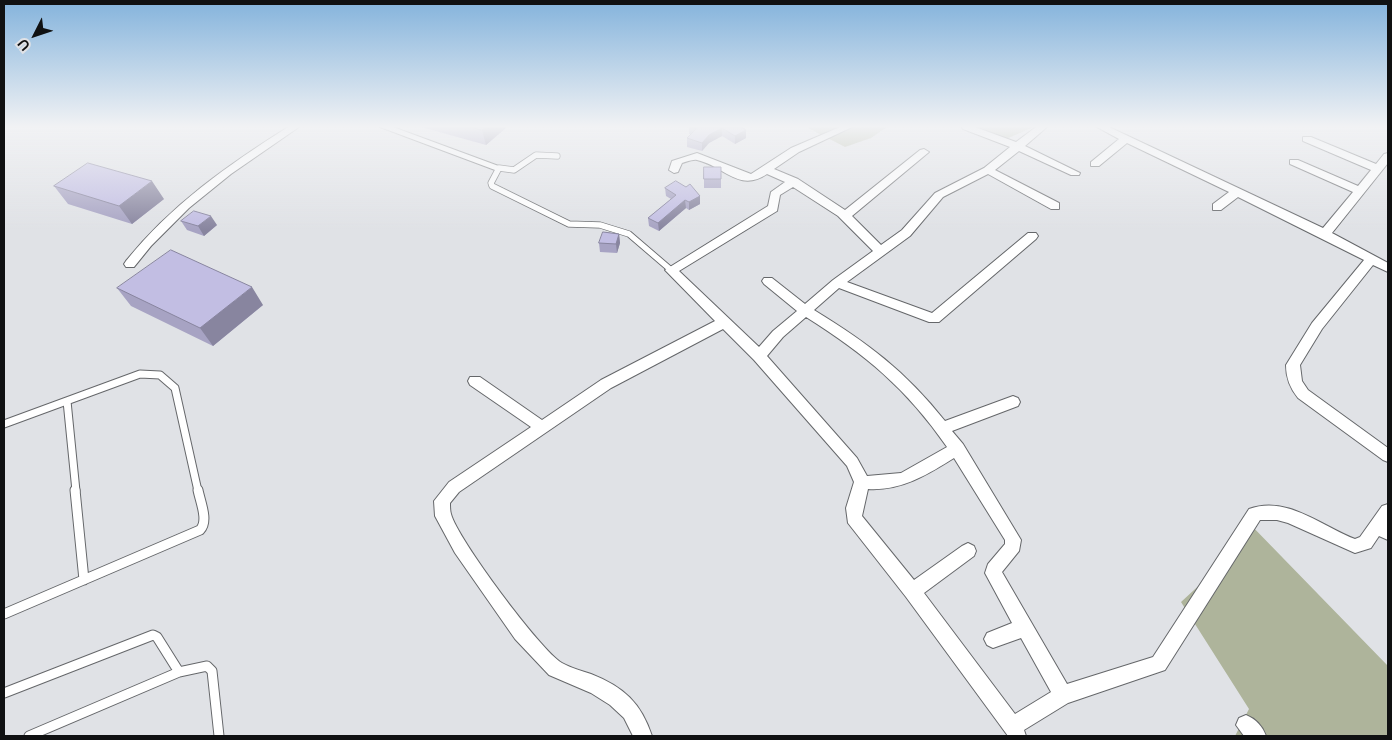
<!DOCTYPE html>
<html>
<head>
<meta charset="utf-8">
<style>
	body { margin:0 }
	#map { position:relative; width:1392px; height:740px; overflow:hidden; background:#e0e2e6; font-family:Raleway,sans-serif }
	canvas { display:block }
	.frame { position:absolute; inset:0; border:5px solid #101112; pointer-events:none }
	.north { position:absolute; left:10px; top:10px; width:50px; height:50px; -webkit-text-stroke:4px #e0e2e6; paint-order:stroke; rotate:229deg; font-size:14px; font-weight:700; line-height:20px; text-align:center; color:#101112 }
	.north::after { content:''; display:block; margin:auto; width:18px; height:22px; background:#101112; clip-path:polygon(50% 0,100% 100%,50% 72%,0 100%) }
</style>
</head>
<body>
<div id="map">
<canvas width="1392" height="740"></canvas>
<div class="frame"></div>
<div class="north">U</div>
</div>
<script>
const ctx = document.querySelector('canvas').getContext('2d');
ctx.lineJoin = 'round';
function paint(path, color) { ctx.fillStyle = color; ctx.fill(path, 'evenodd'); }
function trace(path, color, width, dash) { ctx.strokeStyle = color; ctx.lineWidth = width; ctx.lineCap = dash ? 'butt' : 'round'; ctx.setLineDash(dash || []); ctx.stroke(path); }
paint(new Path2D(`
	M806,127H887L871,138L845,147Z
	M967,127H1034L1006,139Z
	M1247,521L1388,666V736H1235L1249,709L1181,602L1219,567Z`), '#aeb49b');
const serviceFar2 = new Path2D(`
	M557,156L536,155L514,170L499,168L491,183L492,186L569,224L600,225L629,234L671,270`);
const serviceFar1 = new Path2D(`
	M67,401L76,491
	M4,424L140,374L160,375L175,388L198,491`);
const service = new Path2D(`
	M75,490L84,580
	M4,614L200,530C209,521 200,501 198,490
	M4,693L153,635L157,637L179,672
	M29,736L179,672L207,666L212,671L219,736`);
const minor = new Path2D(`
	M288,127H299L231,174L189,208L151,246L134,267H126L124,264L126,261C171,205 228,165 288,127Z
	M380,127H393L504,168L503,170H495Z
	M840,127H852L799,152L774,169L798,179L845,210L920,150L924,149L929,152L852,216L881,245L902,230L935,193L984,168L1010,147L963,129L962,127H975L1016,142L1036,127H1047L1025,146L1080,173L1079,175H1071L1019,151L995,170L1059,203V209H1051L988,174L943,197L910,236L847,282L932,313L1028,233H1036L1038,236L1036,239L939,322H929L839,288L814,310C868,343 905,371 945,421L1013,396L1018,398L1020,402L1018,406L952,431L963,444L1021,540L1019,551L1002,572L1067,684L1153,657L1249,509C1287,495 1321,526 1355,539L1360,537L1382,506L1388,504V540L1379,536L1371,548L1355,553L1288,523L1277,520H1260L1165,670L1068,703L1024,730L1026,736H1008L906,597L848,523L846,508L854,482L847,466L754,360L723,329L611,388L459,492L450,503C450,506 450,511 451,514C457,538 541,651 562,663C571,668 582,671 591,674C624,687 641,703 652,736H633L624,718L610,705L591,693L549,675L515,639L455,553L435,516L434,501L449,482L531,427L470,385L468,381L470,377H480L542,420L601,380L715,321L665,270L768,206L771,192L785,182L767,174C739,193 724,166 697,160C693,159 686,162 682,163L678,172L674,173L669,170L672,161L697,153L751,174L791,148ZM793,187L838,216L873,251L833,280L805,304L772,278H764L762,281L764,284L797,311L773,331L759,347L679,271L777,211L780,195ZM806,317C866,355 906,388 947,447L901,473L867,476L857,458L767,356L783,337ZM954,458L1005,540V544L988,564L985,573L1012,623L987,633L984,639L987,645L993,648L1021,638L1051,692L1015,714L924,593L974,556L976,551L974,546L968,543L962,546L914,580L862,516L868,489C901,491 927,475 954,458Z
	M1097,127H1109L1323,228L1353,192L1290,164V160H1298L1358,186L1371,170L1303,141V137H1311L1376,164L1384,154L1388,153V163L1332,233L1388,263V272L1373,265L1322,329L1300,365L1302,381L1308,390L1388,448V462L1383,460L1298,398C1290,388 1286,378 1286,365L1312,323L1364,260L1238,197L1221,210H1213V204L1229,192L1127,143L1099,166H1091V162L1119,139Z
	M1246,715C1256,719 1263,727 1266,736H1244L1236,725L1239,718Z`);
trace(serviceFar2, '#65676a', 7);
trace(serviceFar1, '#65676a', 9);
trace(service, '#65676a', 11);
trace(minor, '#65676a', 2);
trace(serviceFar2, '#fff', 5.5);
trace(serviceFar1, '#fff', 7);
trace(service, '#fff', 9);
paint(minor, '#fff');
paint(new Path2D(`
	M421,127H507L486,145Z
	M689,127H742L746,130V138L735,144L722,136L709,143L702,151L687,147V138L691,134H689Z
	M704,167H721V188H704Z
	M54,186L164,199L132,224L68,204Z
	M665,188L700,196V204L689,210L686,208L659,231L649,226L648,218L671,199L666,196Z
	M181,221L217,225L204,236L187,230Z
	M619,234L620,243L617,253L600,252L599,243Z
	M117,288L263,305L213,346L131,306Z`), '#a7a3c3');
paint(new Path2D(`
	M486,127H507L486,145L482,130Z
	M722,128V136L709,143L702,151V143L709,135Z
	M746,130V138L735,144V136Z
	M152,181L164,199L132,224L119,206Z
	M700,196V204L689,210V202Z
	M685,200L686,208L659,231L658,223Z
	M211,216L217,225L204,236L198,226Z
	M619,234L620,243L617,253L616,244Z
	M252,287L263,305L213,346L200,328Z`), '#88859f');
const building = new Path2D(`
	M471,127H486L482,130Z
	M691,127H741L746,130L735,136L722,128L709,135L702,143L687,138L696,129Z
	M88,163L152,181L119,206L54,186Z
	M704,167H721V179H704Z
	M676,181L686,187L690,184L700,196L689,202L685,200L658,223L648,218L676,195L665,188Z
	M194,211L211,216L198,226L181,221Z
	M603,232L619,234L616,244L599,243Z
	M171,250L252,287L200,328L117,288Z`);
paint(building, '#c2bee3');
trace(building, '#88859f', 1);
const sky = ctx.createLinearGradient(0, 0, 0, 230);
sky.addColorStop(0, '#84b3dc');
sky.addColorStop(0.55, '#f1f2f4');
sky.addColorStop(1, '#f1f2f400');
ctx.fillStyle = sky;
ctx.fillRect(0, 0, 1392, 230);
</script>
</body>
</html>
